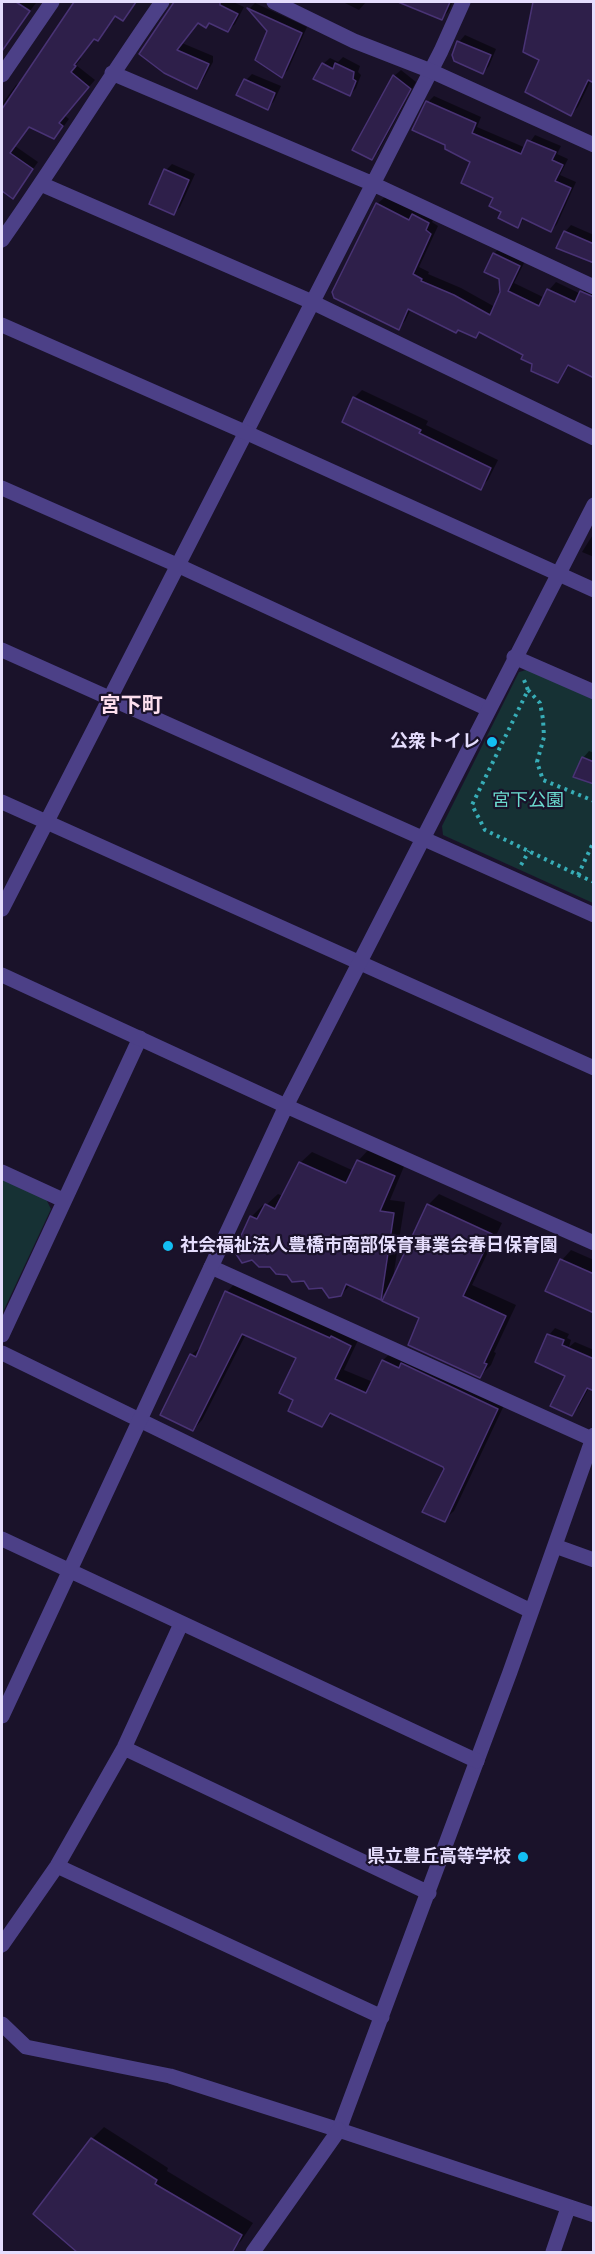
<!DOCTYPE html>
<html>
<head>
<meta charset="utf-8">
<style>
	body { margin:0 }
	#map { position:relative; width:595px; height:2254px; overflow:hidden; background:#1a122a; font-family:Signika,sans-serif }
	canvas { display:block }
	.frame { position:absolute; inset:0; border:3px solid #e5ddfd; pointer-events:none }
</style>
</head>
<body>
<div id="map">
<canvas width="595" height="2254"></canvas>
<div class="frame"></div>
</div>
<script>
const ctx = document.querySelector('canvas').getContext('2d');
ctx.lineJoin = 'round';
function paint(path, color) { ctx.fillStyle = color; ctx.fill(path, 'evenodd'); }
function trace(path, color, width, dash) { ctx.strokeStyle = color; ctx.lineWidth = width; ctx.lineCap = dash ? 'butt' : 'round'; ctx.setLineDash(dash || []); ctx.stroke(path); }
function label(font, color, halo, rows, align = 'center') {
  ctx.font = font + ' Signika,"Noto Sans JP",sans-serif'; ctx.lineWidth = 4.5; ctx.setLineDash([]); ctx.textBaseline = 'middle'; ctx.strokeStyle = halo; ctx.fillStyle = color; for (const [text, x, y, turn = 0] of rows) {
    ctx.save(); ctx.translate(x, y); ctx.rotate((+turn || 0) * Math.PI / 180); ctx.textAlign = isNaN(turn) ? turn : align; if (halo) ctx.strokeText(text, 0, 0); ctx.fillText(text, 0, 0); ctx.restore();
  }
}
paint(new Path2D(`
	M530,669L593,698V903L443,835L442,826L519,672Z
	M2,1179L46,1199L51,1209L2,1314Z`), '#163134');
paint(new Path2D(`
	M2,2L36,3L10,37L2,31Z
	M75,2H137L123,19L116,15L104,33L98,40L95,38L80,58L81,59L76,65L95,80L64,115L69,119L61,130L54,137L30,125L15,146L38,162L13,197L2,189V104L16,85L24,79Z
	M173,2H233L244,7L235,24L228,30L211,22L206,26L199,21L182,43L213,56V62L203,80L197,87L141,54Z
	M343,2H366L359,10Z
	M406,2H453L448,12L441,19L406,3Z
	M534,2H594V81L591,80L578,107L571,114L541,59L525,52Z
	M255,3L307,27L288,70L282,76L269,31L250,8Z
	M465,35L496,49L489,66L483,73L453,55L459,42Z
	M343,57L360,66L358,72L361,75L356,88L350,95L323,64L330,58L338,62Z
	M401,70L416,82L378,152L371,158L394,76Z
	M252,74L281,86L274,101L268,108L246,80Z
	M434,96L481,117L477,127L526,148L535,135L561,146L557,154L568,159L560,175L576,182L557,224L551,231L525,218L518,226L503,211L472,162L446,144L414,129L428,102Z
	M172,164L195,174L180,207L174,213L166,170Z
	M385,197L416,212L420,208L435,215L432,222L438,226L419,267L429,272L428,274L461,288L495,307L502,292L500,278L494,254L501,246L526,259L514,283L545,298L549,290L556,282L581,294L589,285L594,286V376L570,365L557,382L525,355L481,332L476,336L411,309L405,321L398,328L377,204Z
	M571,225L594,235V261L565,232Z
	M362,390L428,421L426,425L498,460L488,480L480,488L354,398Z
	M594,533V557L582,552Z
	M589,751L594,753V783L583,758Z
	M369,1149L405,1164L390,1200L405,1202L393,1278L428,1205L439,1194L502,1223L472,1285L516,1305L494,1352L496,1353L491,1365L480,1376L421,1317L387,1291L380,1298L351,1284L341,1295L323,1287L251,1217L263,1205L265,1206L278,1194L283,1196L300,1163L312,1152L354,1171L358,1161Z
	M571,1250L594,1260V1268L586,1294L562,1260Z
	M236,1282L360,1336L344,1370L373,1382L383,1360L393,1351L507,1399L454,1511L444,1520L446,1468L444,1465L333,1413L322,1425L296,1399L298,1357L246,1334L202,1420L193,1430L162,1414L191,1355L202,1346L227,1292Z
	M555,1328L569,1334L567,1338L571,1340L569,1347L575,1342L594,1350V1390L589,1388L578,1408L571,1414L567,1376L549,1335Z
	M104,2127L168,2168L167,2171L253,2223L241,2241L229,2252L92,2139Z`), '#0007');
const building = new Path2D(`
	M2,2H16L30,11L2,51Z
	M74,2H136L123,21L115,16L98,41L94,39L74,65L76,66L71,72L89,87L59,123L63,126L54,139L29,127L10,153L33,169L13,199L2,191V109Z
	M174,2H220V5L238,14L228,32L209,23L206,28L198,23L177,50L209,64L197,89L164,73L139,54Z
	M398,2H450L442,20Z
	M533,2H594V83L588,80L571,116L525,92L539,60L523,52Z
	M247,8L302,33L282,78L255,60L267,31Z
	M457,41L491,55L483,74L454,61L452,55Z
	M322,63L333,69L335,63L354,72L353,79L356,81L350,96L313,79Z
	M393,75L411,89L372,160L352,150Z
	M244,79L275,93L268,110L236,95Z
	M426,101L476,123L472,133L521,154L527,140L556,152L552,160L563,165L555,181L571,188L551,232L522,218L518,228L498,218L501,212L489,206L493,198L461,183L470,162L445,149V145L412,130Z
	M164,169L189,180L174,215L149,204Z
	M376,203L409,220L412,214L429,223L426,230L431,234L413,274L422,279L421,281L454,295L490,315L500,292L499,279L484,272L493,253L520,266L508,291L539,306L547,289L575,302L580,291L594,297V378L568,365L558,383L531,371L532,364L521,359L523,355L479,332L476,338L458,330L456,333L408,309L399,330L334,298L332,292Z
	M564,231L594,244V263L556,248Z
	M353,397L421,430L419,433L491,468L481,490L342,422Z
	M582,757L594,762V784L573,777Z
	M357,1160L395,1176L380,1211L394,1213L381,1300L346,1284L341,1296L329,1298L322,1288L309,1289L304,1281L292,1282L287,1275L276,1274L270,1267H259L252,1260L242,1263L234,1251L250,1216L257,1219L265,1204L275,1209L299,1162L346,1183Z
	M427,1204L492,1234L463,1296L506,1316L484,1363L487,1364L480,1378L408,1345L419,1318L382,1301Z
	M560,1259L594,1274V1313L545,1291Z
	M225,1291L330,1338L331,1336L351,1346L335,1379L366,1393L382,1360L399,1368L401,1363L498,1409L445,1522L422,1512L444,1469L443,1467L330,1413L322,1427L288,1411L293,1400L279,1393L296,1358L242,1334L193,1431L160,1415L190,1354L196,1357Z
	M547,1334L564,1340L562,1345L594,1359V1391L587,1388L572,1416L550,1406L565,1376L535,1362Z
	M91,2138L157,2180L155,2184L242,2235L232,2253H78L33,2214Z`);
paint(building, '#2e1f4a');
trace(building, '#493375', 1.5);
trace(new Path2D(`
	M524,680L528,690L472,805L485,830L578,875L594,841
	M528,690L540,703L543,719L544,737L537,762L543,780L594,801
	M521,865L529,851
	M578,875L594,882`), '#37adb7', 4, [3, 4.5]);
trace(new Path2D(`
	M112,73L373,184L594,287
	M2,75L52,2
	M41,184L312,302L594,438
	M2,240C57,162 107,80 162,2
	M2,488L177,565L488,709
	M514,657L594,692
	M2,802L594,1068
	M2,909L441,51L463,2
	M2,1172L63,1200
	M211,1267L592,1439
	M2,1335L140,1038
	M2,1353L531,1611
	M555,1546L594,1560
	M124,1748L429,1893
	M57,1866L382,2017
	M2,1945L57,1866L124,1748L181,1624
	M2,2024L26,2047L170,2076L339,2130L594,2215
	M339,2130L510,1672L594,1435
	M553,2252L568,2208`), '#4c4087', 15);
trace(new Path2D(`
	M274,2L354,41L431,71L594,145
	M2,325L245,432L594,590
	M2,650L594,915
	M2,975L286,1106L594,1243
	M2,1539L477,1761
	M2,1716L286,1106L594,505
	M253,2252L339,2130`), '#4c4087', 15);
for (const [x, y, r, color] of [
	[492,742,6,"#13bef3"],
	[168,1246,6,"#13bef3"],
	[523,1857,6,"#13bef3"]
]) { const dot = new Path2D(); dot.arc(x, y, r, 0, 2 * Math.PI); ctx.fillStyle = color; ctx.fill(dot); trace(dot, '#1a122a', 2); }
label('bold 18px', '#e5ddfd', '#1a122a', [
	["公衆トイレ",480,742],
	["社会福祉法人豊橋市南部保育事業会春日保育園",180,1246,"left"],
	["県立豊丘高等学校",511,1857]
], 'right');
label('18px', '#6bdbcf', '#1a122a', [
	["宮下公園",528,801]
]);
label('bold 21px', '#fddfee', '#1a122a', [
	["宮下町",131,706]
]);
</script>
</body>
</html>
